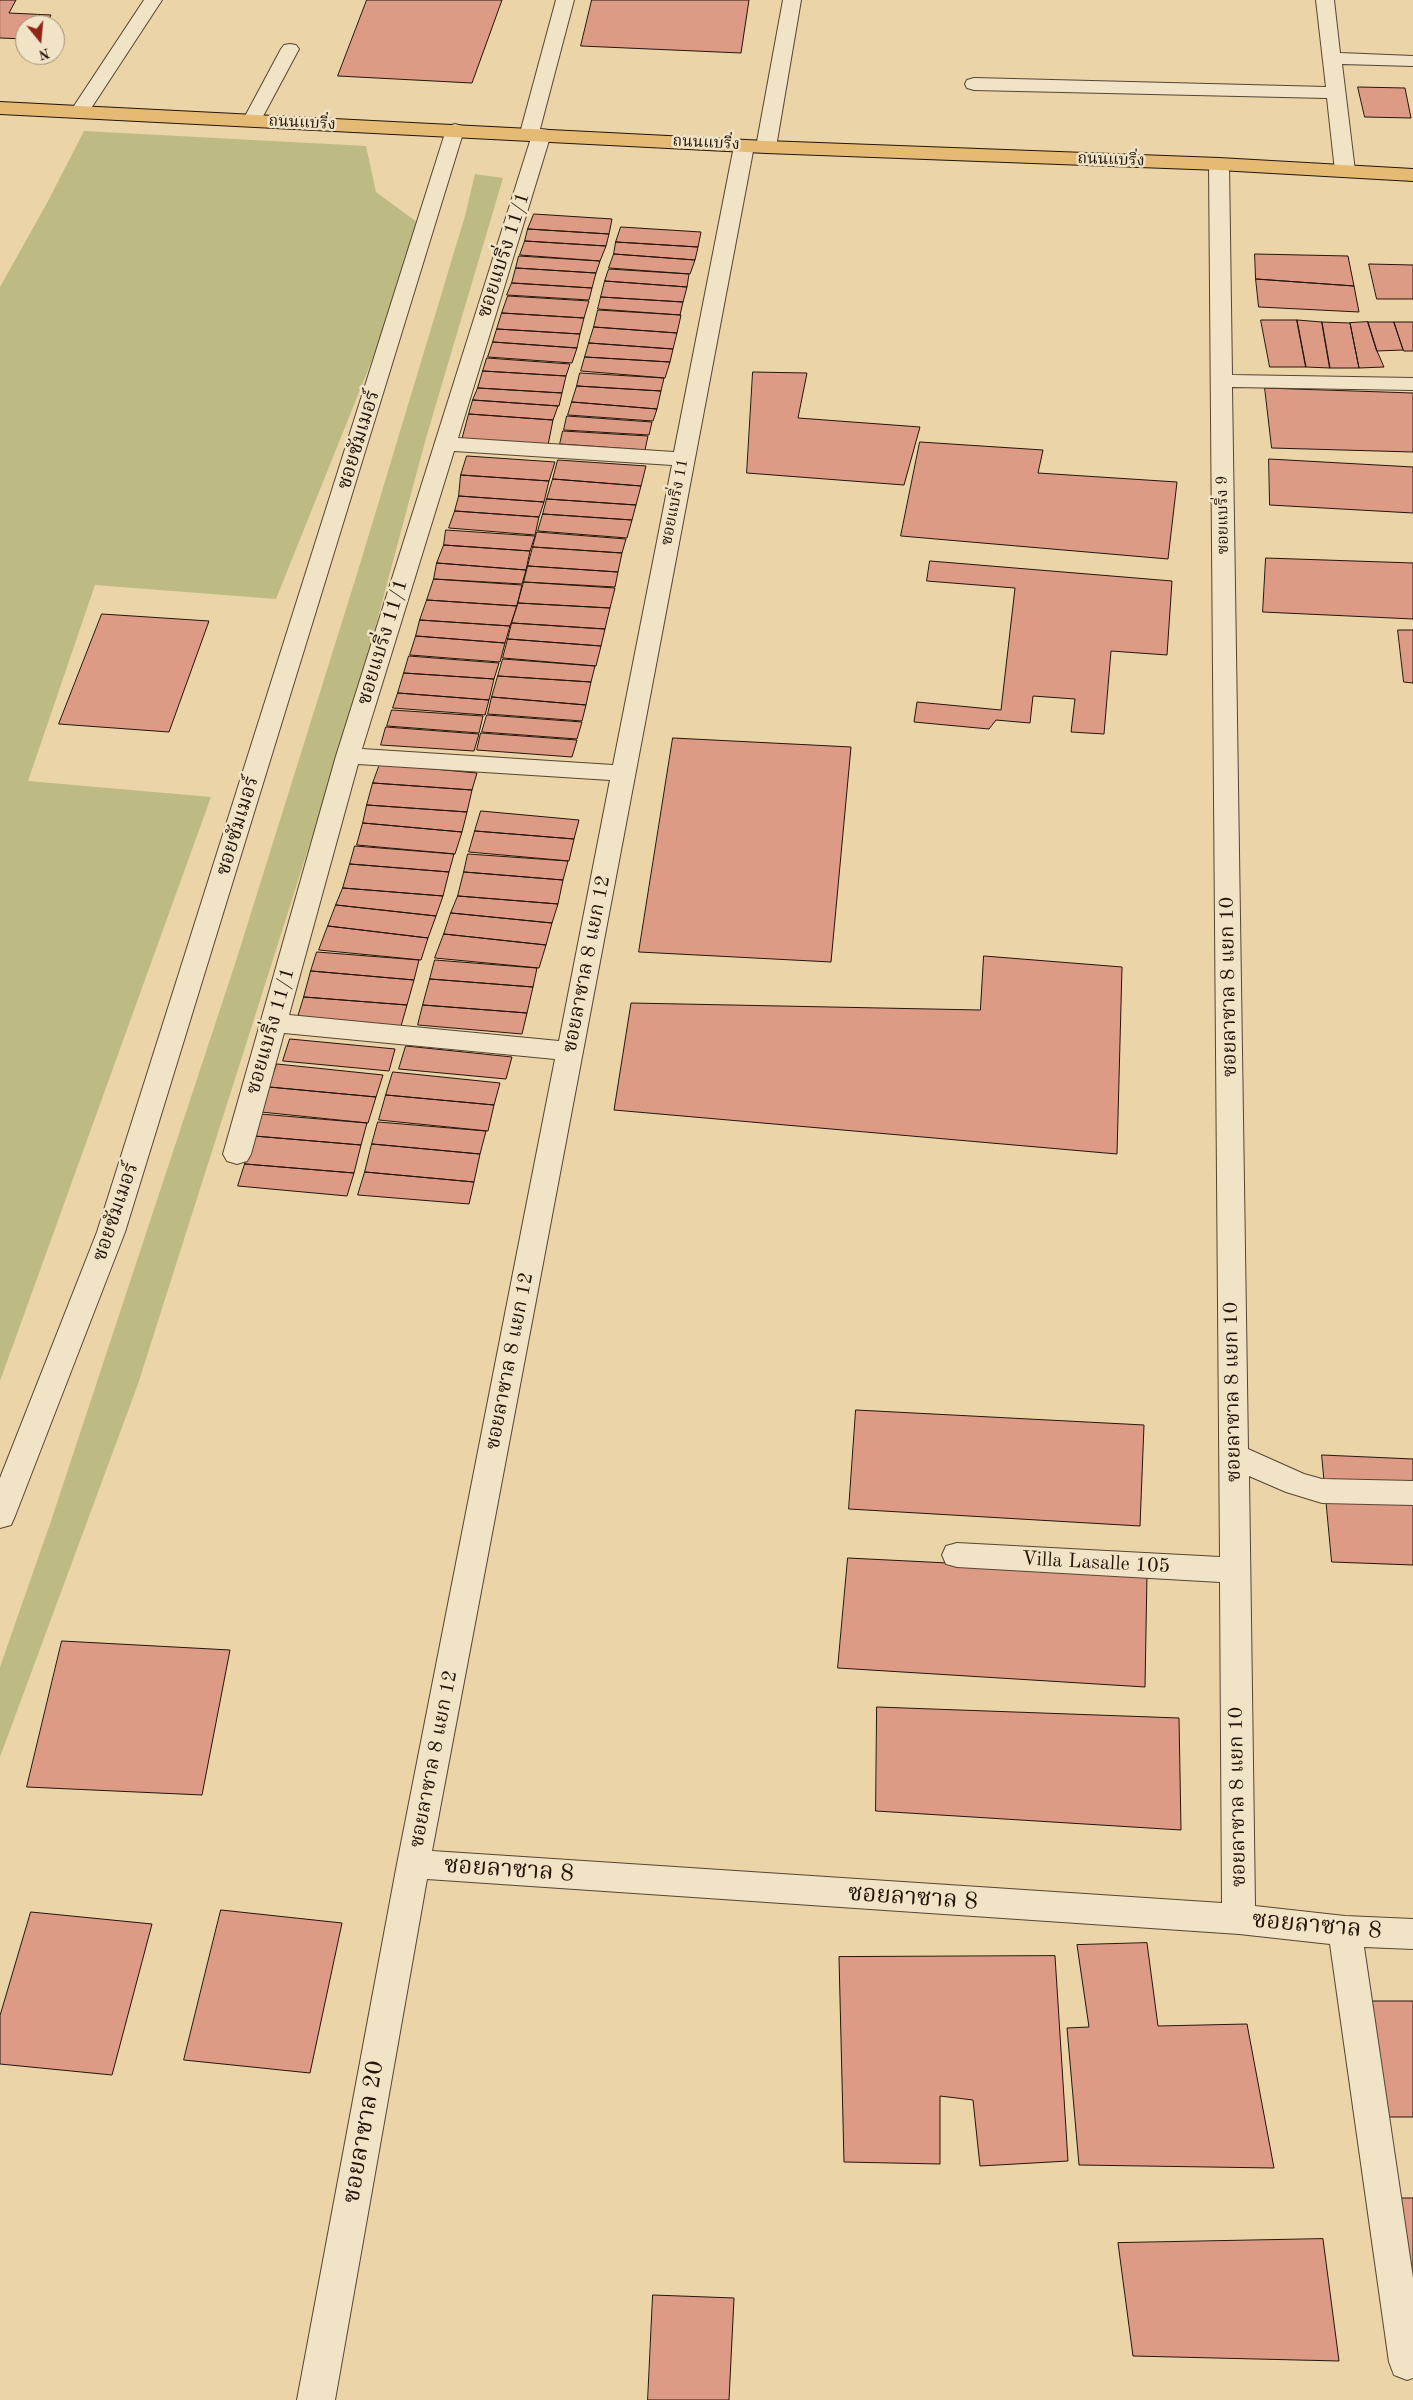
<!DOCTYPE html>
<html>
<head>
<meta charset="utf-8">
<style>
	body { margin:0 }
	#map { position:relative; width:1413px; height:2400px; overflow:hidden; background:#ead4a8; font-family:"Old Standard TT",serif }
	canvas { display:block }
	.north { position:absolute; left:15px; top:15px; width:50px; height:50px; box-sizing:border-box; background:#f1e3c6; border:1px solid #9f917b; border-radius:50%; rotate:163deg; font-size:14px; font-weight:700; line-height:20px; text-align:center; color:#24150a }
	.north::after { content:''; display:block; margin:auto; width:18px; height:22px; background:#8f2418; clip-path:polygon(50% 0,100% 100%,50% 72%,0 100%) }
</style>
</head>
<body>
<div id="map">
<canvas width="1413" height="2400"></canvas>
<div class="north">N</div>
</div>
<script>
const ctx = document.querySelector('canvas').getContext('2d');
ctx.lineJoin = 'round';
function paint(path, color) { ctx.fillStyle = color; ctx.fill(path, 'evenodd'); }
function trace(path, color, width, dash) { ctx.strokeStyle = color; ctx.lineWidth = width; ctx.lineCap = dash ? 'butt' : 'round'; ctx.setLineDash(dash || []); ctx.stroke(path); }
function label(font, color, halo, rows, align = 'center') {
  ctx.font = font + ' "Old Standard TT","Noto Serif Thai",serif'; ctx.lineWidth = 5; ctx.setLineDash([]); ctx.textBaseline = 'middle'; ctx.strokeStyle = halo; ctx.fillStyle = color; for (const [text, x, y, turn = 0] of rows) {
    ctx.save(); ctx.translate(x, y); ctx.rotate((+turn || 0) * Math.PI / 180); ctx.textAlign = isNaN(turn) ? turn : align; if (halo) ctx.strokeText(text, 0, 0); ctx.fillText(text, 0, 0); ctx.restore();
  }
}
paint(new Path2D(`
	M84,131L366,146L376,192L425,228L276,599L95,585L28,781L211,797L0,1381V287L47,203Z
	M475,174L503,178L426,438L358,692L138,1384L0,1757V1667L51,1521L236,961L357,574L465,216Z`), '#bdbb83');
const building = new Path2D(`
	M0,0H16L9,13L51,15L46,25H25V39L0,38Z
	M367,0H502L472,83L338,76Z
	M592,0H749L741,53L581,46Z
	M1358,87L1405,88L1411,118L1365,117Z
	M534,214L612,219L609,234L528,229Z
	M621,227L701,232L698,247L616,242Z
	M528,229L609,234L606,246L525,241Z
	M525,241L606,246L600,261L520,255Z
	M616,242L698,247L695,260L614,254Z
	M614,254L695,260L690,274L609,268Z
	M1255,254L1348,256L1354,286L1256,279Z
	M519,256L600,261L596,273L516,268Z
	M1369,264L1413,265V299H1377Z
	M516,268L596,273L592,288L512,283Z
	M609,269L689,274L687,287L605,281Z
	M1256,279L1354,286L1359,312L1259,307Z
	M605,281L687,287L683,302L601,297Z
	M512,283L592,288L589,300L507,295Z
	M508,296L589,301L584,318L502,313Z
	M601,297L683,302L680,315L598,309Z
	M598,310L681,315L677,333L594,327Z
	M502,313L584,318L580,334L497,329Z
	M1261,320H1297L1306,367H1270Z
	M1297,320L1322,322L1330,368L1306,367Z
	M1322,322L1350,323L1359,368H1330Z
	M1368,322L1377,351L1384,367L1359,368L1350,323Z
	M1368,322H1394L1403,350L1377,351Z
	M1394,322H1413V351H1404Z
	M594,327L677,333L673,349L589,343Z
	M497,329L580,334L577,348L493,342Z
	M493,342L577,348L572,363L488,357Z
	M589,343L673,349L670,362L585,357Z
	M585,357L670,362L665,378L581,371Z
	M487,358L570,364L566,376L483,371Z
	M483,371L566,376L562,393L478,388Z
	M753,372L807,373L798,418L920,427L904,485L747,473Z
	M580,373L664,378L661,391L577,386Z
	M577,386L661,391L657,409L572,402Z
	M478,388L562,393L559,406L473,400Z
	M1265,388L1413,393V452L1272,448Z
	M473,400L558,406L553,420L469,414Z
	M572,402L657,409L653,421L568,415Z
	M469,414L553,420L548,445L462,440Z
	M567,416L652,422L649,435L564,430Z
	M563,431L648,436L645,450L560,444Z
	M920,442L1043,450L1038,473L1177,482L1168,559L901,536Z
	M467,456L555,462L549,481L461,475Z
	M1269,459L1413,467V513L1270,505Z
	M558,460L646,466L641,486L553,479Z
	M461,475L549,481L544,502L459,496Z
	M553,479L641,486L636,505L547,499Z
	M459,496L544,502L539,517L455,511Z
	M547,499L636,505L632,520L543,514Z
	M455,511L539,517L535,535L449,528Z
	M543,514L632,520L627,538L538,531Z
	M446,530L535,536L530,551L444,545Z
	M537,532L626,539L622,553L533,547Z
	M444,545L530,551L526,570L437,563Z
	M533,547L622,553L618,572L528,566Z
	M1266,558L1413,563V619L1263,612Z
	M930,561L1172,581L1167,655L1111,651L1104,734L1071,732L1075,699L1033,696L1030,723L996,720L989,729L914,722L917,702L1001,710L1015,588L927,581Z
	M437,563L526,570L522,584L434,579Z
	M528,566L618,572L615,587L524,582Z
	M434,579L522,585L517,606L427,600Z
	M524,582L615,588L610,608L518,603Z
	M427,600L517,606L510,626L420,620Z
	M518,603L610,608L605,629L512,623Z
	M102,614L209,621L169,732L59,724Z
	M420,620L510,626L505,643L416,636Z
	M512,623L605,629L601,646L508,639Z
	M1398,630H1413V683L1404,682Z
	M416,636L505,643L500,662L410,655Z
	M508,639L601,646L596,666L503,658Z
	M409,656L499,663L494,679L404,673Z
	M503,659L595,666L591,682L498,676Z
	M404,673L494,679L489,700L398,693Z
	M498,676L591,682L586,705L492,697Z
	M398,693L489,700L485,715L393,708Z
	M492,697L586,705L582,721L488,714Z
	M392,710L483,716L479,733L387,726Z
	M487,715L582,722L577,739L482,732Z
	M386,727L479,734L474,751L381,745Z
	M481,733L577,740L572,757L477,750Z
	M673,738L851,747L831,962L639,952Z
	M380,764L477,773L472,790L373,783Z
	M373,783L472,790L467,812L367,805Z
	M367,805L467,812L462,832L363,823Z
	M481,811L579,820L574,839L475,831Z
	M363,823L462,832L455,854L357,845Z
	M475,831L574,839L569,861L469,852Z
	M355,846L454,854L449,872L350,864Z
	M468,854L568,861L563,880L464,872Z
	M350,864L449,872L443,896L343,888Z
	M464,872L563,880L558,904L458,896Z
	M343,888L443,896L436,916L336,905Z
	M458,896L558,904L552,923L451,913Z
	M336,905L436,916L428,938L328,926Z
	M451,913L552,923L546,945L444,934Z
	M328,926L428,938L421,960L319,950Z
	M444,934L546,945L539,968L435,958Z
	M317,952L419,960L414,980L311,971Z
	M984,956L1122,967L1117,1154L614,1110L631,1003L980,1010Z
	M435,960L537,968L533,987L430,979Z
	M311,971L414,980L407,1005L304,997Z
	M430,979L533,987L527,1013L423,1005Z
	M304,997L407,1005L401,1026L298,1017Z
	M423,1005L527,1013L522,1034L418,1025Z
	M290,1039L395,1049L389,1071L283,1061Z
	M406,1046L512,1057L506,1079L399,1069Z
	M277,1064L383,1075L376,1097L269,1087Z
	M393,1072L500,1083L494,1105L386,1095Z
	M269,1087L376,1097L368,1123L261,1112Z
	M386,1095L494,1105L488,1131L379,1120Z
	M260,1114L367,1123L361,1145L254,1136Z
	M378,1122L486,1131L480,1154L372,1144Z
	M254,1136L361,1145L354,1173L245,1164Z
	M372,1144L480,1154L474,1182L365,1172Z
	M245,1164L354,1173L347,1196L238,1186Z
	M365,1172L474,1182L469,1204L358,1195Z
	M856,1410L1144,1425L1140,1526L849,1509Z
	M1322,1455L1413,1459V1565L1332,1562Z
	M848,1558L1147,1573L1145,1687L838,1668Z
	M62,1641L230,1650L202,1795L27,1787Z
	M877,1707L1179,1718L1181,1830L876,1811Z
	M221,1910L342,1923L310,2073L184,2060Z
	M31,1912L152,1924L112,2075L0,2064V2016Z
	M1147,1943L1158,2026L1247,2024L1274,2168L1079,2165L1067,2028L1089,2027L1077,1945Z
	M1055,1956L1068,2161L980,2166L973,2100L940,2096V2164L844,2162L839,1957Z
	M1372,2001H1413V2117H1387Z
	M1400,2198H1413V2280Z
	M1323,2239L1339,2361L1133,2356L1118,2243Z
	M653,2295L734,2298L729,2400H648Z`);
paint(building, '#dd9b85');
trace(building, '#24150a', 1);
const minor = new Path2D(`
	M144,0H162L86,116H72L70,112Z
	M556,0H574L540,129L549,130L551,134L458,438L674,452L734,146L737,142H751L754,146L432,1851L1222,1903L1220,1582L957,1567L946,1564L942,1555L946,1546L957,1543L1220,1557L1209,164L1212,160H1226L1229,164L1232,375L1413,378V390L1232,387L1248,1449L1304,1474L1322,1479L1413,1481V1505L1322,1503L1286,1492L1249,1476L1255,1906L1345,1916L1413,1919V1949L1364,1947L1413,2278V2378L1407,2380L1394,2375L1389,2362L1330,1944L1239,1934L427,1879L335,2400H297L397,1864L555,1059L284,1033L251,1154L247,1161L237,1164L227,1161L223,1154L336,756L531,138L522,137L520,133ZM454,451L672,465L613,765L362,749ZM358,764L610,780L559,1041L289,1015Z
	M783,0H801L776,147L773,151H759L756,147Z
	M1316,0H1334L1340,53L1413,56V66L1342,64L1355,171L1352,175H1338L1335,171L1327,98L974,90L967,88L965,84L967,80L974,78L1326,87Z
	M290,44L296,45L299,49L261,120L259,124H245L243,120L281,49L284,45Z
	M455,124L462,126L464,130L125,1232L15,1516L11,1525L0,1528V1478L97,1232L446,130L448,126Z`);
const major = new Path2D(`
	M0,102L766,141L1219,158L1413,169V181L1219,170L766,153L0,114Z`);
trace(minor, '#564532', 2);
trace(major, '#24150a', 2);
paint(minor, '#f1e3c6');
paint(major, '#e5ba74');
label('16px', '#24150a', '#f1e3c6', [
	["ถนนแบริ่ง",302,123,3],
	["ถนนแบริ่ง",706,143,3],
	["ถนนแบริ่ง",1111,160,2],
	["ซอยแบริ่ง 11",675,502,-79],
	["ซอยแบริ่ง 9",1223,515,-91]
]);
label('20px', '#24150a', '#f1e3c6', [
	["ซอยแบริ่ง 11/1",504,255,-72],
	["ซอยซัมเมอร์",359,440,-73],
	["ซอยแบริ่ง 11/1",383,642,-73],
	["ซอยซัมเมอร์",238,826,-73],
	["ซอยลาซาล 8 แยก 12",587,964,-79],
	["ซอยลาซาล 8 แยก 10",1229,987,-91],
	["ซอยแบริ่ง 11/1",271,1031,-74],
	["ซอยซัมเมอร์",116,1212,-71],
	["ซอยลาซาล 8 แยก 12",510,1361,-79],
	["ซอยลาซาล 8 แยก 10",1233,1392,-91],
	["Villa Lasalle 105",1096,1563,3],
	["ซอยลาซาล 8 แยก 12",434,1759,-79],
	["ซอยลาซาล 8 แยก 10",1238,1797,-91]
]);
label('24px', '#24150a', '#f1e3c6', [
	["ซอยลาซาล 8",509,1870,4],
	["ซอยลาซาล 8",913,1898,4],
	["ซอยลาซาล 8",1317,1926,5],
	["ซอยลาซาล 20",364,2132,-80]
]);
</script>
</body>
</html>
